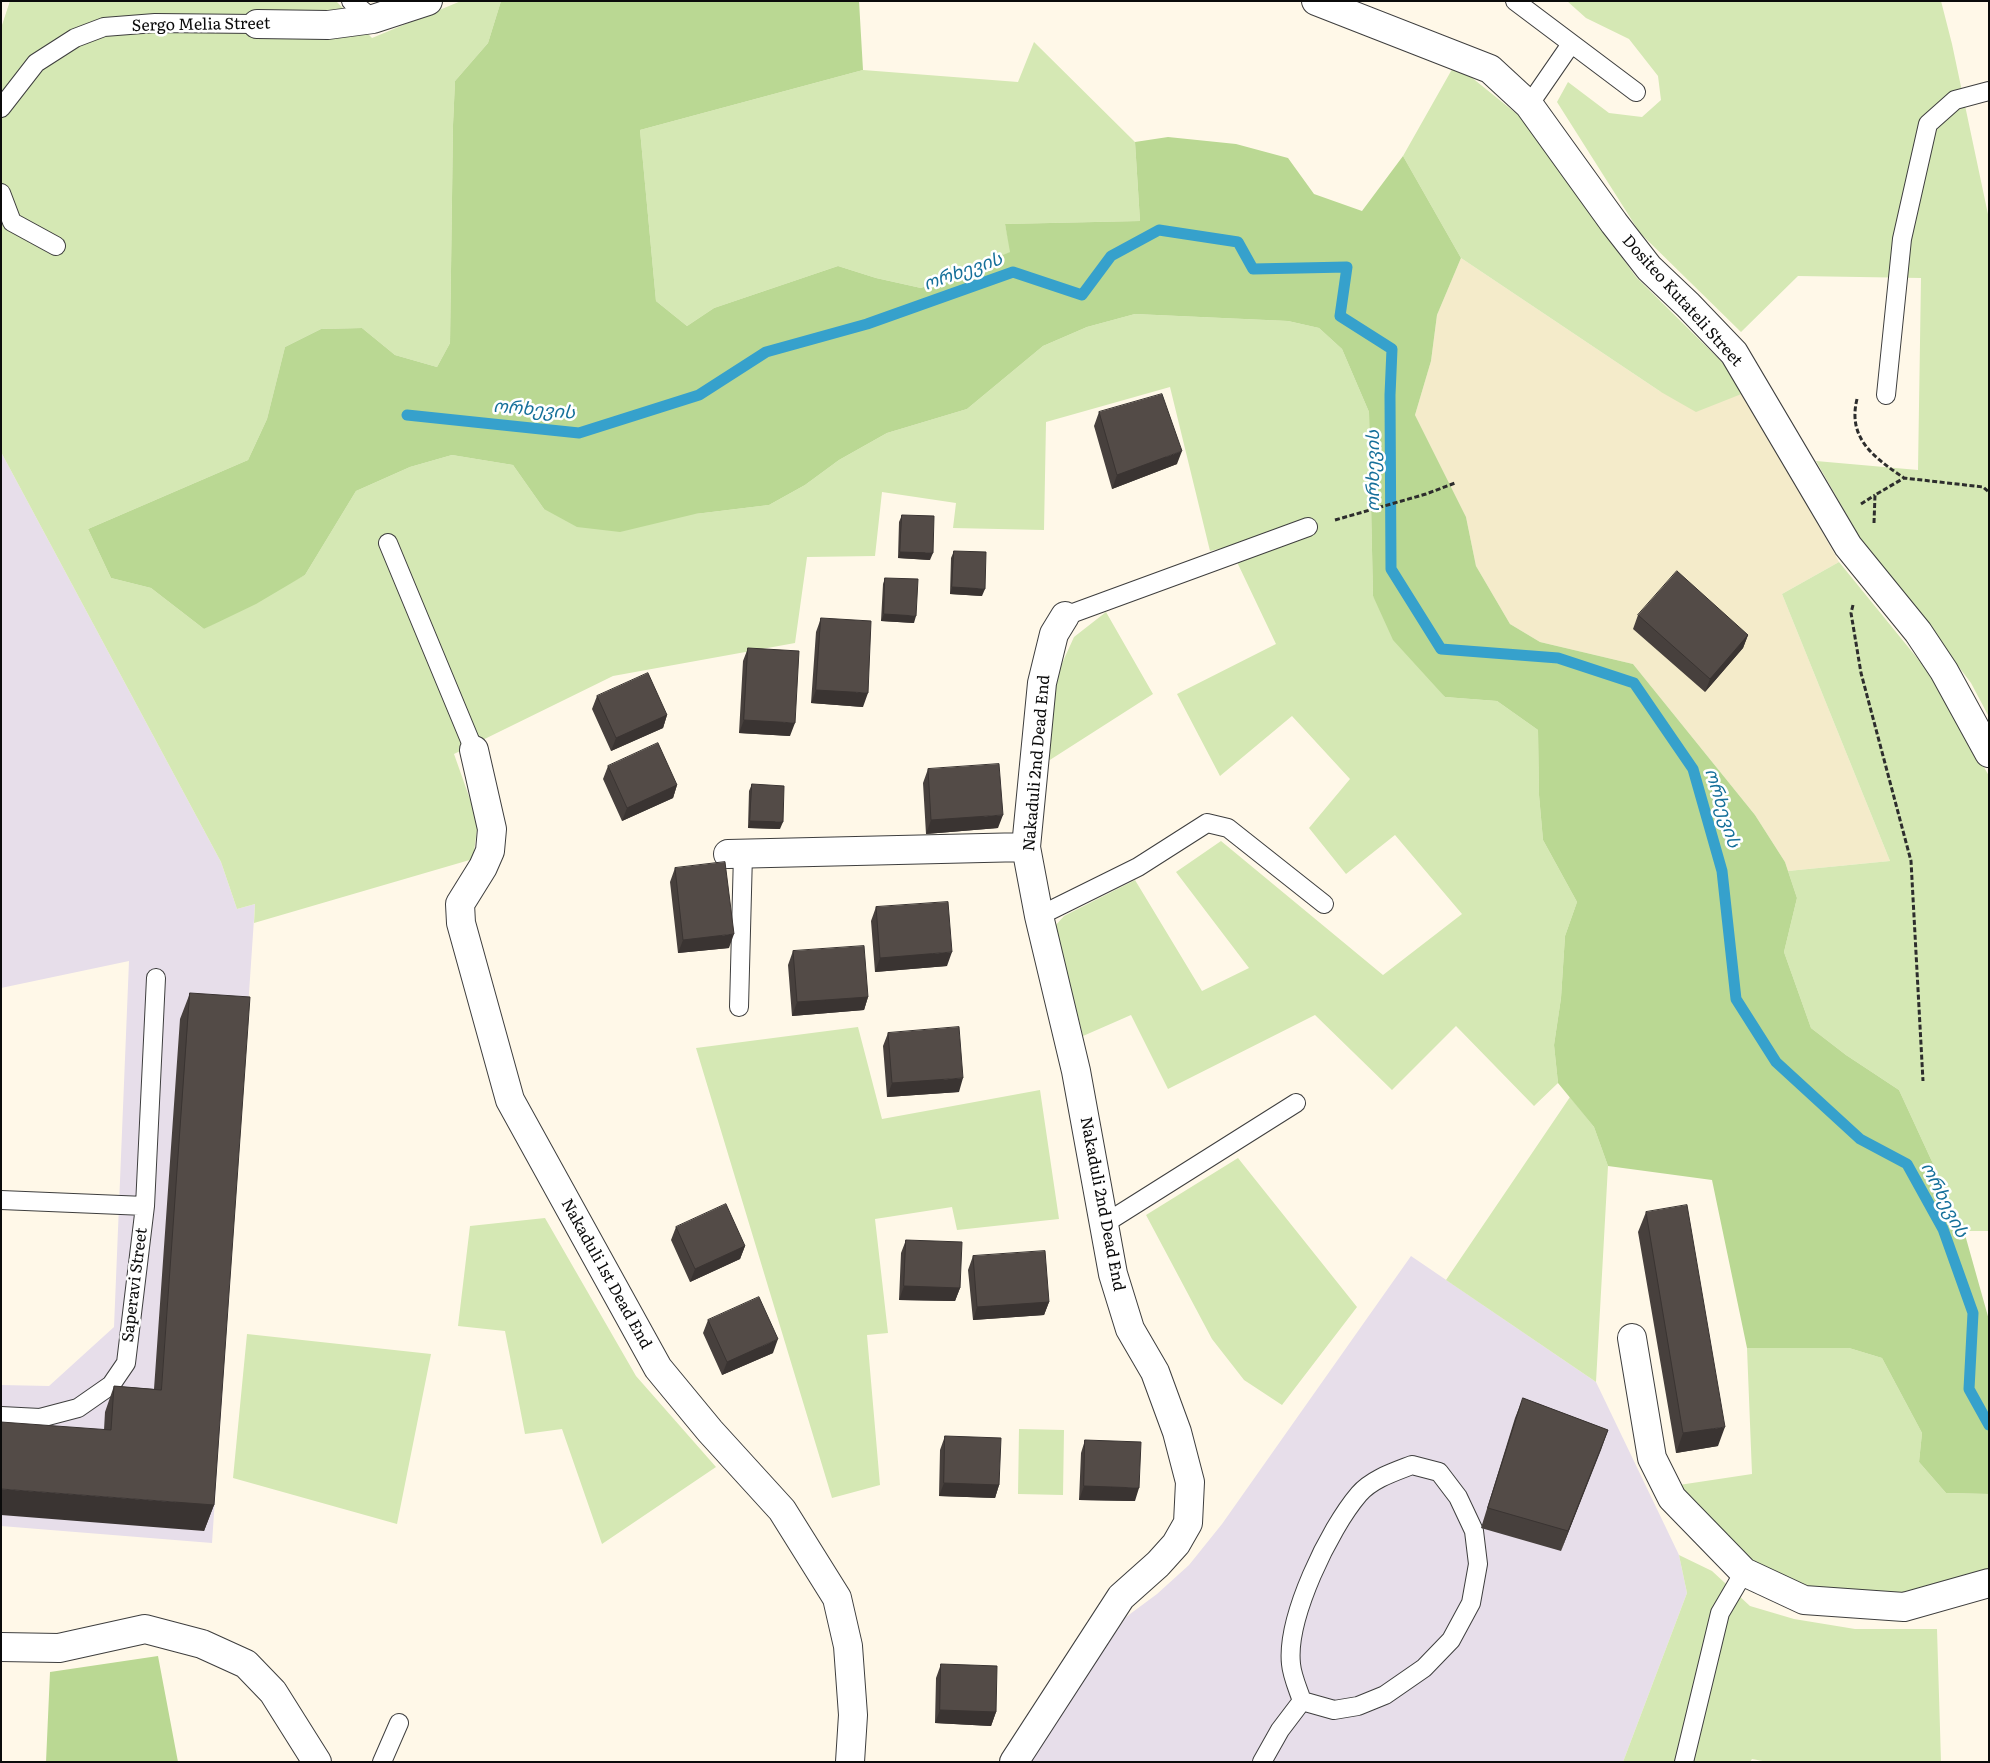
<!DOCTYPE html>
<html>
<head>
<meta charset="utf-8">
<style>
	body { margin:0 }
	#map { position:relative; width:1990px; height:1763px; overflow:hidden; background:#fff8e8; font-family:Literata,serif }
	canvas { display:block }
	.frame { position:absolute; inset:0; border:2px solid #0b0b0b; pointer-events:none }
</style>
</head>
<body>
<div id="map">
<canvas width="1990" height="1763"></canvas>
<div class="frame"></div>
</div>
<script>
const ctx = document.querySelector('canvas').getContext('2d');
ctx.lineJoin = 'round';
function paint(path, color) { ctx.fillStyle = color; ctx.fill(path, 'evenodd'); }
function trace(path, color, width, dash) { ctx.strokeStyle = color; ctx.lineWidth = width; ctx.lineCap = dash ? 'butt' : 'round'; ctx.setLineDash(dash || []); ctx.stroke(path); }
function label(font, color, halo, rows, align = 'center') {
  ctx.font = font + ' Literata,"Noto Sans Georgian",serif'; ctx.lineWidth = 5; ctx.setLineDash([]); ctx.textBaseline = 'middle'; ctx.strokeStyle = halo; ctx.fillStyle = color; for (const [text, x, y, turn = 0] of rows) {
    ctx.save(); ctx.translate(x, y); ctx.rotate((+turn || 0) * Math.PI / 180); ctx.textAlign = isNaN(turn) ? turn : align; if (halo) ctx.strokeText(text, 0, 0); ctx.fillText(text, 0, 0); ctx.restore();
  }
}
paint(new Path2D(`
	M1,452L221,862L237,909L255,904L212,1543L1,1526V1385L49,1386L114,1327L129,961L1,988Z
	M1411,1256L1596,1382L1679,1555L1687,1593L1623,1762H1029L1126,1617L1157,1594L1189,1565L1222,1524Z`), '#e7deea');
paint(new Path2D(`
	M1461,258L1661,392L1744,393L1839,562L1782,594L1890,861L1788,871L1785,862L1755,815L1633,664L1540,642L1510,624L1476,566L1466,517L1415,415L1431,361L1437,315Z`), '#f4ebca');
paint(new Path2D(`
	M10,1H336L372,38L461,1H501L488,43L455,81L453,125L450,343L437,367L395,355L362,328L321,329L285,347L267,419L248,460L88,529L111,578L151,588L204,629L305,575L356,491L410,467L452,455L513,465L544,509L695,514L769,505L805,485L839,460L887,433L967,409L1043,346L1087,327L1135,314L1288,321L1319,328L1342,349L1369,412L1373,596L1445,697L1497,701L1538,730L1539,795L1543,840L1577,902L1565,936L1561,998L1554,1045L1558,1083L1534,1106L1456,1026L1392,1090L1315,1015L1168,1089L1131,1015L1083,1036L1055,926L1064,916L1135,880L1202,991L1249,968L1176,872L1221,841L1383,975L1462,914L1395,835L1346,874L1309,828L1350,779L1292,716L1220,776L1177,694L1276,644L1237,562L1232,546L1210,551L1170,387L1046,422L1044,530L953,528L956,503L882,492L875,556L807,557L795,643L613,676L454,754L478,822L473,859L254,923L255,904L237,909L221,862L1,452V28Z
	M1567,1H1941L1952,44L1989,219V717L1971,683L1902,592L1863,543L1816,461L1918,470L1921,278L1798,276L1741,332L1640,233L1557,102L1568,82L1609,113L1642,117L1661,100L1658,76L1629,39L1586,18Z
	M1034,42L1135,142L1140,221L1005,224L1011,252L921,288L876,278L838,266L714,308L687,326L656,301L640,130L863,70L1018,82Z
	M1455,64L1523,119L1636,277L1726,366L1744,393L1696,412L1661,392L1461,258L1403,156Z
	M1839,562L1935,680L1989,776V1231H1964L1899,1090L1846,1055L1811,1028L1784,952L1797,898L1788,871L1890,861L1782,594Z
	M1106,612L1153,694L1042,765L1054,681L1074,637Z
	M858,1027L882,1119L1040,1090L1059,1219L957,1230L952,1207L875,1219L888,1333L867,1335L880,1485L832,1498L696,1048Z
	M1570,1097L1594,1127L1608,1166L1596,1382L1446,1280Z
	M1238,1158L1357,1307L1282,1405L1244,1380L1212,1339L1146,1215Z
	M545,1218L636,1376L716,1467L602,1544L562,1429L525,1434L505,1331L458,1326L470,1226Z
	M247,1334L431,1354L397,1524L233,1478Z
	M1747,1348H1849L1882,1358L1922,1433L1919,1462L1946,1493L1989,1494V1570L1905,1598L1809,1592L1750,1564L1679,1485L1752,1474Z
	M1019,1429L1064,1430L1063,1495L1018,1494Z
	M1679,1555L1712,1571L1750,1606L1794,1619L1855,1629H1937L1941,1762H1768L1752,1759L1750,1762H1623L1687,1593Z`), '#d5e8b4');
paint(new Path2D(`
	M501,1H859L863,70L640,130L656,301L687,326L714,308L838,266L876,278L921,288L1010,252L1005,224L1140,221L1135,142L1168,137L1236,144L1288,158L1314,194L1362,211L1403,156L1461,258L1437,315L1431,361L1415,415L1466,517L1476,566L1510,624L1540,642L1633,664L1755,815L1785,862L1797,898L1784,952L1811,1028L1846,1055L1899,1090L1964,1231L1989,1320V1494L1946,1493L1919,1462L1922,1433L1882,1358L1849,1348H1747L1712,1180L1608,1166L1594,1127L1558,1083L1554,1045L1561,998L1565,936L1577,902L1543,840L1539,795L1538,730L1497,701L1445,697L1393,640L1373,596L1369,412L1342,349L1319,328L1288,321L1135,314L1087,327L1043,346L967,409L887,433L839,460L805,485L769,505L695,514L620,532L577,527L544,509L513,465L452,455L410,467L356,491L305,575L256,604L204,629L151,588L111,578L88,529L248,460L267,419L285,347L321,329L362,328L395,355L437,367L450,343L453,125L455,81L488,43Z
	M158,1656L178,1762H46L50,1672Z`), '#bad893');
trace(new Path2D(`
	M407,415L579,433L699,395L766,352L867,324L1013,272L1082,295L1111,256L1159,230L1238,242L1253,269L1347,267L1340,316L1392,349L1390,395L1391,569L1441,649L1558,658L1634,683L1693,769L1722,871L1736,999L1776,1062L1860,1139L1907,1164L1943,1229L1973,1313L1969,1389L1989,1425`), '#36a1cc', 11);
const lane = new Path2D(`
	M351,1L373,19
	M1515,1L1636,92
	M1529,105L1571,44
	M1,108L36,63L75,38L104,27L155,23L257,24
	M1,193L12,222L56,246
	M1886,395L1902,239L1928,124L1955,100L1989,91
	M388,543L474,750
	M1065,616L1308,527
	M1039,916L1138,867L1207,823L1228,828L1324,904
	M739,1007L743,854
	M1,1200L145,1206L126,1363L111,1385L78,1408L40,1418L1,1416
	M145,1206L156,978
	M1104,1224L1296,1103
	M1412,1465L1439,1472L1458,1497L1474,1531L1478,1564L1471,1603L1451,1640L1424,1668L1385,1695L1358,1706L1334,1710L1302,1701C1298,1689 1292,1676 1291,1664C1286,1618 1329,1529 1359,1494C1372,1479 1394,1472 1412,1465Z
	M382,1762L399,1723
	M1262,1762L1280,1730L1302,1701
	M1684,1762L1720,1613L1744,1572`);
const street = new Path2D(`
	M1316,1L1490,69L1529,105L1614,223L1649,268L1688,305L1734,353L1848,546L1918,632L1944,671L1989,753
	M257,24L328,25L373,19L428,1
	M474,750L492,829L490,851L483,867L460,904L461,923L510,1100L658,1368L710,1431L782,1510L837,1598L848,1646L853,1715L850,1762
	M728,854L1026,847
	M1632,1338L1652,1458L1672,1498L1744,1572L1804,1600L1904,1607L1989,1583
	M1,1647L59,1648L145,1629L202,1644L246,1664L273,1692L317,1762
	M1014,1762L1121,1597L1158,1564L1176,1544L1188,1523L1190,1482L1177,1432L1155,1372L1130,1329L1113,1274L1076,1071L1039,916L1026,847L1042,683L1054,634L1065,616`);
trace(lane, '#3e3e3e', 20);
trace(street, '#3e3e3e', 30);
trace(new Path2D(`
	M1857,399C1847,439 1875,458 1904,478
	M1861,504L1875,495
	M1335,520L1426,494L1455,483
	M1874,523L1875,495L1904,478L1983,487L1989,492
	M1853,605L1851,613L1861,673L1911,861L1923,1081`), '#2d2d2d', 3, [5, 2.5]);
trace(lane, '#fff', 18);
trace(street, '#fff', 28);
paint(new Path2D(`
	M1099,412L1177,464L1112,489L1094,426Z
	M902,515L930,560L898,558L899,522Z
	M954,551L982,596L950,594L951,558Z
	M885,578L914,623L881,621L883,584Z
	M1638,615L1748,635L1743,648L1705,692L1633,629Z
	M821,618L863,707L811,703L816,632Z
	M748,648L790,736L739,733L743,661Z
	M597,696L667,715L663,728L611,751L592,709Z
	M608,766L677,785L673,798L622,821L603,779Z
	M928,769L998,828L926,834L923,783Z
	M752,784L780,829L748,828L749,791Z
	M675,868L729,948L678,953L670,882Z
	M876,907L947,966L875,972L871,921Z
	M793,951L868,997L864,1010L792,1016L788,965Z
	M190,993L214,1505L204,1531L104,1430L105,1412L114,1386L154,1389L180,1019Z
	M888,1033L959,1092L887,1097L883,1046Z
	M1646,1212L1718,1446L1676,1453L1638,1232Z
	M676,1227L745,1246L740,1259L690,1282L671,1240Z
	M906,1240L960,1288L955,1301L899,1300L901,1253Z
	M973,1256L1049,1302L1044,1315L973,1320L968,1270Z
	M708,1320L773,1353L722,1375L703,1333Z
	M1523,1398L1608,1430L1561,1551L1481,1528L1515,1418Z
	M945,1436L999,1485L995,1498L939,1496L940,1450Z
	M1085,1440L1135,1501L1079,1500L1081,1453Z
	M941,1664L996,1712L991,1726L935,1723L936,1678Z`), '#47403d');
paint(new Path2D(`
	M1182,451L1177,464L1112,489L1117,475Z
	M900,552L933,553L930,560L898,558Z
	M952,587L985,589L982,596L950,594Z
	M884,614L916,616L914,623L881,621Z
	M1748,635L1743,648L1705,692L1710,679Z
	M816,690L868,693L863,707L811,703Z
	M667,715L663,728L611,751L616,738Z
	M744,720L795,723L790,736L739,733Z
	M677,785L673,798L622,821L627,808Z
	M1003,815L998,828L926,834L931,820Z
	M750,821L783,822L780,829L748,828Z
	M734,934L729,948L678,953L683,940Z
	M952,952L947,966L875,972L880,958Z
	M868,997L864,1010L792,1016L797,1002Z
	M963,1078L959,1092L887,1097L892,1083Z
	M745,1246L740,1259L690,1282L695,1269Z
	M904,1286L960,1288L955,1301L899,1300Z
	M1049,1302L1044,1315L973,1320L977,1307Z
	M778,1339L773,1353L722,1375L727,1362Z
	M1725,1427L1718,1446L1676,1453L1683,1433Z
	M1608,1430L1601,1450L1561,1551L1568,1531Z
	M944,1483L999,1485L995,1498L939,1496Z
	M1084,1486L1139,1488L1135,1501L1079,1500Z
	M1,1489L214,1505L204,1531L1,1515Z
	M940,1710L996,1712L991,1726L935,1723Z`), '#3a3432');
const building = new Path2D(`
	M1162,394L1182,451L1117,475L1099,412Z
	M902,515L934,516L933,553L900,552Z
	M954,551L986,552L985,589L952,587Z
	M1677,571L1748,635L1710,679L1638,615Z
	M885,578L918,579L916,616L884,614Z
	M821,618L871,621L868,693L816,690Z
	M748,648L799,651L795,723L744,720Z
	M648,673L667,715L616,738L597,696Z
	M658,743L677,785L627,808L608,766Z
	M999,764L1003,815L931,820L928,769Z
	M752,784L784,786L783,822L750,821Z
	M725,862L734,934L683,940L675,868Z
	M948,902L952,952L880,958L876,907Z
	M864,946L868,997L797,1002L793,951Z
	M190,993L250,997L214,1505L1,1489V1422L111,1430L114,1386L161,1390Z
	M959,1027L963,1078L892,1083L888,1033Z
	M726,1204L745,1246L695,1269L676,1227Z
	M1687,1205L1725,1427L1683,1433L1646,1212Z
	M906,1240L962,1242L960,1288L904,1286Z
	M1045,1251L1049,1302L977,1307L973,1256Z
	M759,1297L778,1339L727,1362L708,1320Z
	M1523,1398L1608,1430L1568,1531L1488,1508Z
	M945,1436L1001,1438L999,1485L944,1483Z
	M1085,1440L1141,1442L1139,1488L1084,1486Z
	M941,1664L997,1666L996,1712L940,1710Z`);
paint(building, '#534b47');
trace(building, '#3a3432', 1);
label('16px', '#0b0b0b', '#fff', [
	["Sergo Melia Street",201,25,-1],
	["Dositeo Kutateli Street",1682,301,48],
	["Nakaduli 2nd Dead End",1037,763,-85],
	["Nakaduli 2nd Dead End",1102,1204,79],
	["Nakaduli 1st Dead End",606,1274,61],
	["Saperavi Street",135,1285,-83]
]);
label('italic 18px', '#16709a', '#fff', [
	["ორხევის",963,272,-19],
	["ორხევის",534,410,5],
	["ორხევის",1374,471,-90],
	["ორხევის",1722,808,73],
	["ორხევის",1944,1200,63]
]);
</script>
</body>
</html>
